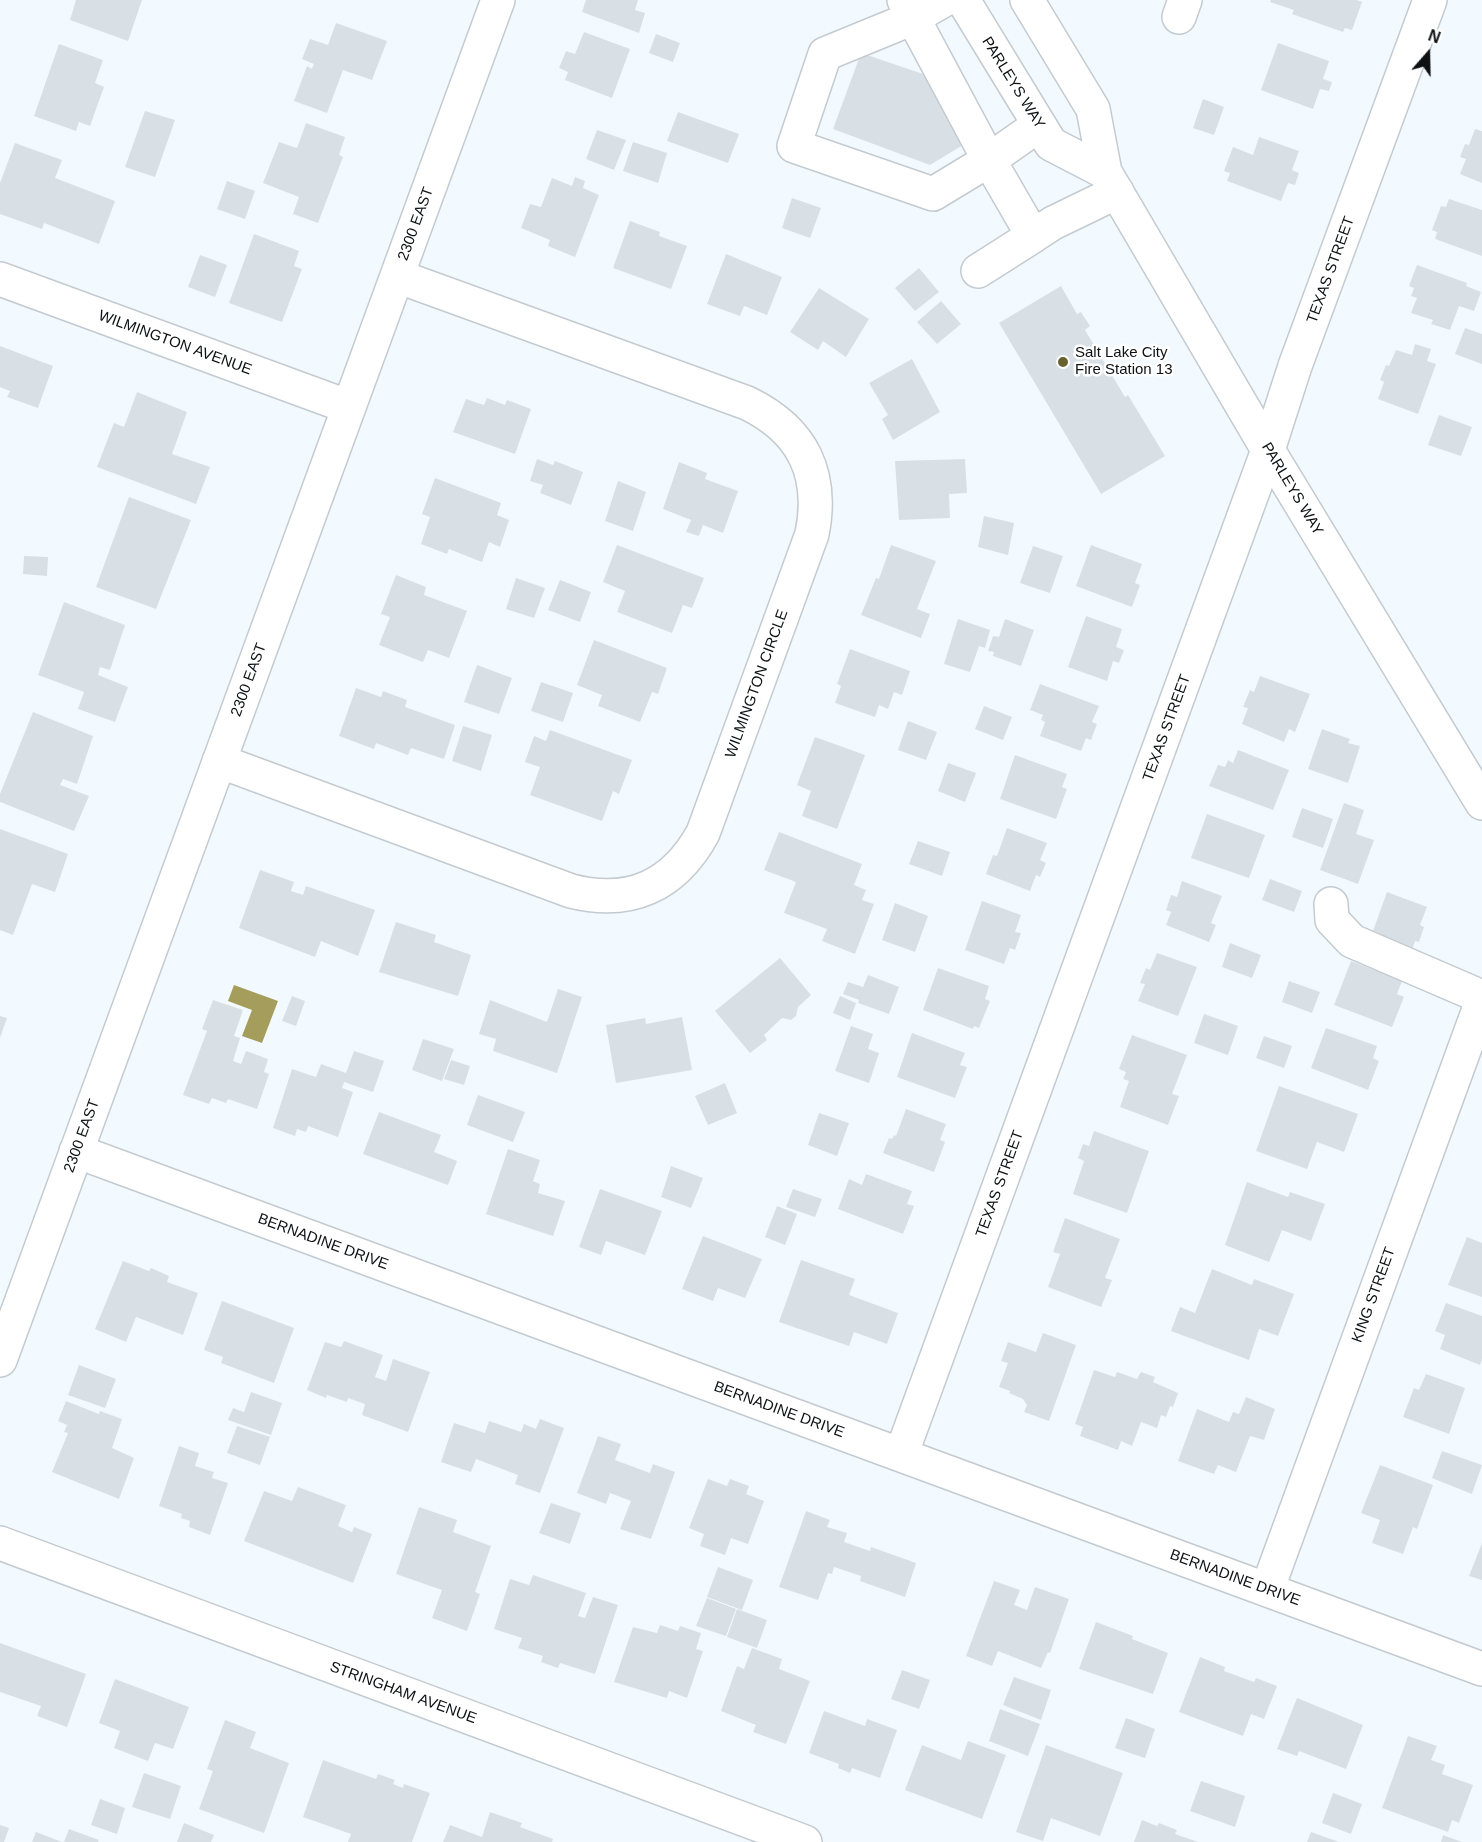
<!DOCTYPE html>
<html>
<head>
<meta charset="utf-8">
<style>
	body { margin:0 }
	#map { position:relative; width:1482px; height:1842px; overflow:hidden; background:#f3faff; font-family:Helvetica,sans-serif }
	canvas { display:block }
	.north { position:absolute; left:1398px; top:24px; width:60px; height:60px; -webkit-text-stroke:4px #fff; paint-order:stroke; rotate:20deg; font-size:16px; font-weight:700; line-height:24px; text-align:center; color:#0e1012 }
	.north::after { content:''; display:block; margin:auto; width:21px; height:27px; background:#0e1012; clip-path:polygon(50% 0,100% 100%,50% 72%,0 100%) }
</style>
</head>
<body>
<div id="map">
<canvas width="1482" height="1842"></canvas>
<div class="north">N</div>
</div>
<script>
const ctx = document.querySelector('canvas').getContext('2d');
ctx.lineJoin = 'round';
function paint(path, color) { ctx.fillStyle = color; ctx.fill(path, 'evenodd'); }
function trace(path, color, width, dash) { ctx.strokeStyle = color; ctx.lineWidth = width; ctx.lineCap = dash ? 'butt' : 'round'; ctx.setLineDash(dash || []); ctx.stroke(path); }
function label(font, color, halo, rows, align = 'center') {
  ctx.font = font + ' Helvetica,sans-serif'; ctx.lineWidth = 5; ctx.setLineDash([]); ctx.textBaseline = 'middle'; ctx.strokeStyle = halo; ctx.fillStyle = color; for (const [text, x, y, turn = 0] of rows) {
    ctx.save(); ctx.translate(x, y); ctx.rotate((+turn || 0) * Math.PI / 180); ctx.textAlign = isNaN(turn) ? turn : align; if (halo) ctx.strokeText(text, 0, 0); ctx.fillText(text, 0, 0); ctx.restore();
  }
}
paint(new Path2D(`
	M234,985L278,1001L262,1043L242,1036L252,1010L228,1001Z`), '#a59d5b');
paint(new Path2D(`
	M76,0H142L128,41L70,20Z
	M586,0H638L635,10L645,13L639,33L582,12Z
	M1271,0H1357L1362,2L1352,30L1345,28L1343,32L1292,14L1294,10L1270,2Z
	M336,23L387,41L372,80L343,70L327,113L294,101L307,66L312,69L314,64L302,59L310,39L328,45Z
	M584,32L630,49L612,98L565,80L568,72L559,68L566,51L575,54Z
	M656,34L680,43L673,62L649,53Z
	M1278,43L1329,61L1323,79L1332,82L1329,91L1320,89L1313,109L1261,90Z
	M59,44L103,60L95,83L104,87L90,126L79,122L76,131L34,116Z
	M861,53L929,76L968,142L930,165L833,129Z
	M1203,99L1224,107L1214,135L1193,128Z
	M145,111L175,120L155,177L125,167Z
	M678,112L739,134L728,163L667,141Z
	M306,123L345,137L339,155L343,157L318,223L293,214L299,197L263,183L279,142L297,148Z
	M1475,129L1482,131V183L1460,174L1466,159L1460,157L1465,144L1469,145Z
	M597,130L626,140L614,170L586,159Z
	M1259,137L1299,151L1292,170L1299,173L1295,185L1288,183L1281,201L1227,181L1230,173L1224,171L1233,147L1253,155Z
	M633,142L667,153L658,183L623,171Z
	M15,143L62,160L55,178L115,201L99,244L44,223L42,229L0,214V183Z
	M575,177L585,181L583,188L599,195L575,257L548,246L550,240L521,228L530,204L541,207L552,178L572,186Z
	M227,181L255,191L245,219L217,209Z
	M792,198L821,208L810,238L782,228Z
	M1449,199L1482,210V256L1435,239L1437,232L1432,230L1441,206L1446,207Z
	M630,221L660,232L659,236L687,246L671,289L613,268Z
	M254,234L299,251L294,266L302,269L282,322L229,303Z
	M726,254L782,277L767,315L744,306L740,316L707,304Z
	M200,255L227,265L215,297L188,287Z
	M1417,265L1467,283L1466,286L1481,292L1474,311L1459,306L1450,330L1431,324L1433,320L1411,313L1417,298L1411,296L1414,288L1409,286Z
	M919,268L939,292L915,311L895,288Z
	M1061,286L1077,314L1081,312L1090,326L1085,330L1125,397L1128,395L1165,456L1101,494L999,323Z
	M819,288L869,319L846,357L823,341L818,350L790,332Z
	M941,301L961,324L937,344L917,322Z
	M1465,328L1482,334V364L1455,354Z
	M1415,344L1431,349L1427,361L1436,364L1418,414L1378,399L1384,382L1380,380L1386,365L1389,366L1396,350L1412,355Z
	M0,346L53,366L38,408L7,397L10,391L0,387Z
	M912,359L940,412L893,440L882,419L888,415L869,383Z
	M137,392L187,412L172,454L210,467L196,504L97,467L114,423L124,427Z
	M487,398L505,405L507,400L531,409L515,454L453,432L466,399L484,405Z
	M1439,415L1472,427L1461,456L1428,445Z
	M537,459L553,465L555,461L583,472L571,505L540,493L543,485L530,481Z
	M965,459L967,493L949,494L950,518L899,520L895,461Z
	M679,462L707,473L705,479L738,491L723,533L703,525L699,536L686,532L691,520L663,509Z
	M435,478L501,503L497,515L509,520L500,547L489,542L482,562L449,549L447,554L421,544L430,517L422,514Z
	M618,481L646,492L633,531L605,521Z
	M129,497L191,520L156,609L96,587Z
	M984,516L1014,523L1008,555L978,547Z
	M617,545L704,578L692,608L683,605L672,633L617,612L625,591L603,582Z
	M891,545L936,561L917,609L930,614L921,638L861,615L876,578L879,579Z
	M1091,545L1142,564L1135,583L1140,585L1132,607L1076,586Z
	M1033,546L1063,556L1050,593L1020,583Z
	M24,556L48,557L47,576L23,574Z
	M396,575L426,587L424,595L467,611L449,658L428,650L423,662L379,645L390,617L381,614Z
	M516,578L545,588L534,618L506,609Z
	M560,580L591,592L580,622L548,610Z
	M64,602L125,625L110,670L100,667L98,675L128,687L115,722L78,709L84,692L38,675Z
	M1086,616L1122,629L1116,647L1124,650L1119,663L1113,661L1107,681L1068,667Z
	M958,619L990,630L985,648L979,646L970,672L944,664Z
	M1005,619L1034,630L1021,666L993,656L994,652L988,651L993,636L999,637Z
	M594,640L667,668L658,694L652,692L640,722L598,706L602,695L577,685Z
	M850,649L910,671L902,695L894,692L888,709L879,705L875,717L835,703L841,686L837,684Z
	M477,665L512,678L499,714L464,702Z
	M1260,676L1310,694L1295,732L1289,729L1284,742L1242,724L1248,708L1243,707L1250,690L1254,692Z
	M541,682L573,693L563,722L531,711Z
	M1040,684L1099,706L1092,722L1097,724L1091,740L1086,738L1081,751L1040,736L1045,722L1041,720L1043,715L1030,710Z
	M356,688L381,697L383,691L407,700L405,707L455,725L444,759L411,748L408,755L376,743L374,749L339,736Z
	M984,706L1012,717L1003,740L975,729Z
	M33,712L93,736L77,784L63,779L60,785L89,796L74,831L0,802V794Z
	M908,721L937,732L926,760L898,750Z
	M463,726L492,735L481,771L452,761Z
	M1322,729L1350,739L1348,743L1360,746L1348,783L1308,769Z
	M550,730L632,760L619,794L613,791L602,821L530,795L540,767L525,762L534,736L546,741Z
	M815,737L865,755L837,829L802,816L811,791L797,785Z
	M1238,750L1289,770L1273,810L1209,786L1218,765L1225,767L1228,760L1233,763Z
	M1015,755L1067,774L1062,787L1067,789L1056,819L1000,799Z
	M948,763L976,773L965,802L938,791Z
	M1344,803L1364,810L1356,834L1374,840L1358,884L1320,870Z
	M1302,808L1333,819L1323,848L1292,837Z
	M1207,814L1265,835L1249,878L1191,858Z
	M1007,828L1047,843L1040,860L1046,863L1040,877L1036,875L1030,891L986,874L993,855L997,856Z
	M0,829L68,854L55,892L32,884L13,935L0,930Z
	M779,832L862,864L854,885L866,890L862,900L874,904L855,954L822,941L827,929L784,913L796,882L764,870Z
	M918,841L950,852L942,876L909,864Z
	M260,870L294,882L291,891L303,895L306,886L375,910L358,956L321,941L315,957L239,928Z
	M1270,879L1302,891L1294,912L1262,900Z
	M1182,881L1222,896L1211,923L1216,925L1209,942L1166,925L1171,912L1166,910L1171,895L1177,897Z
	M1387,892L1427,907L1420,925L1424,927L1419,942L1415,941L1410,956L1369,942Z
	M982,901L1021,915L1015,932L1021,933L1015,950L1010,948L1004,964L965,950Z
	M895,903L928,916L915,952L882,940Z
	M396,922L436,935L434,942L471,955L458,996L379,972Z
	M1230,943L1261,955L1252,978L1222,967Z
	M1157,953L1197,967L1178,1016L1138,1001L1145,984L1140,983L1146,968L1150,970Z
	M780,958L811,995L798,1007L796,1016L791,1020L782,1018L764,1035L767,1040L750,1053L715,1011Z
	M1351,961L1402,981L1397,994L1404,997L1392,1027L1334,1005Z
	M938,968L989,986L985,999L990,1001L979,1028L974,1026L973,1029L923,1010Z
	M868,975L899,987L889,1014L858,1003L859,1000L843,994L848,982L863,987Z
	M1289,981L1320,992L1312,1013L1282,1002Z
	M558,989L582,997L557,1073L493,1051L496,1039L479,1034L490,1000L547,1022Z
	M292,996L305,1001L296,1026L282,1021Z
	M840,996L856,1003L850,1020L833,1013Z
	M213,1000L243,1010L234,1036L240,1038L233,1061L241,1064L246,1051L268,1059L264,1072L269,1074L257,1109L228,1099L226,1103L212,1098L209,1104L183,1095L207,1031L202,1029Z
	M1204,1014L1238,1026L1228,1055L1194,1043Z
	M0,1016L7,1018L0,1038Z
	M682,1017L692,1070L616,1083L606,1025L645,1018L646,1024Z
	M851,1026L873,1034L868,1049L879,1053L869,1083L835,1071Z
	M1326,1028L1377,1046L1373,1058L1379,1061L1368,1090L1311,1068Z
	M912,1033L965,1053L960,1065L967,1067L955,1098L897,1077Z
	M1132,1035L1187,1055L1172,1094L1179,1096L1168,1125L1120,1107L1129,1081L1123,1079L1126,1072L1119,1069Z
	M1264,1036L1292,1046L1284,1068L1256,1058Z
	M423,1039L454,1049L442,1081L412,1070Z
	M354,1051L384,1061L373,1092L344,1082L342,1088L353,1092L338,1137L308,1126L306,1132L297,1129L295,1136L273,1128L292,1069L316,1077L321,1064L346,1073Z
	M451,1060L470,1066L464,1085L444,1079Z
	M725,1083L737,1113L708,1125L695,1096Z
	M1279,1086L1358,1114L1344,1152L1317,1142L1307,1169L1256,1151Z
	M478,1095L525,1112L513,1142L467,1125Z
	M906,1109L946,1124L940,1140L945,1142L934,1172L883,1153L889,1138L892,1139L894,1135L896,1136Z
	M379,1112L441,1135L434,1152L457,1161L448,1185L363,1154Z
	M819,1113L849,1123L837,1156L808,1145Z
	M1094,1131L1149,1151L1127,1213L1073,1194L1084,1161L1078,1158L1083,1144L1089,1146Z
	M508,1149L540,1160L533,1181L540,1184L538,1193L565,1201L553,1236L486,1214Z
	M671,1166L703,1178L691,1208L661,1197Z
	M866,1174L912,1191L907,1204L914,1206L903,1234L838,1209L849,1179L862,1185Z
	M1247,1182L1288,1197L1290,1192L1325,1204L1311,1241L1282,1230L1269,1262L1225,1245Z
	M600,1189L662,1211L645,1255L606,1241L601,1255L579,1247Z
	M793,1189L822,1199L815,1217L786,1207Z
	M777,1206L797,1214L785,1245L765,1237Z
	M1065,1218L1120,1239L1105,1278L1112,1280L1101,1307L1048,1287L1060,1254L1053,1252Z
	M703,1236L762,1259L745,1298L718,1288L713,1301L682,1289Z
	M1467,1237L1482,1243V1297L1448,1285Z
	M801,1260L855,1279L849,1295L898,1313L887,1344L854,1332L849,1346L779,1322Z
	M123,1261L149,1271L151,1268L169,1276L167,1282L198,1293L183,1335L136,1317L126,1342L95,1329Z
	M1212,1269L1252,1285L1254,1279L1294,1294L1278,1336L1259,1329L1249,1360L1171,1331L1180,1307L1195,1313Z
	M222,1301L294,1328L274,1383L221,1363L223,1357L204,1350Z
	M1446,1303L1482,1316V1359L1480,1365L1440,1349L1445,1335L1435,1331Z
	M1043,1333L1076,1345L1049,1421L1024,1412L1027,1405L1023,1399L1009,1393L1010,1391L999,1387L1008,1363L1001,1361L1008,1342L1036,1352Z
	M344,1341L383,1355L375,1377L386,1381L393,1359L430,1372L408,1432L362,1415L365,1404L348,1398L347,1402L327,1395L326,1398L307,1390L325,1342L341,1347Z
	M79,1365L116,1379L105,1408L68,1395Z
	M1094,1370L1115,1377L1117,1372L1137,1379L1141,1372L1155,1377L1153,1382L1178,1393L1173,1407L1170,1406L1166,1417L1161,1415L1157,1428L1141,1422L1132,1446L1121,1441L1118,1450L1080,1436L1083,1427L1075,1424Z
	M1426,1374L1465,1388L1449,1434L1403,1417L1414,1388L1419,1390Z
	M251,1392L282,1403L271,1435L228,1420L233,1408L244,1412Z
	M1246,1397L1275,1409L1264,1440L1250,1436L1236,1472L1218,1465L1214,1474L1178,1461L1197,1409L1229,1422L1233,1412L1239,1414Z
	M66,1401L99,1414L100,1411L122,1419L112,1448L134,1458L119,1499L52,1472L68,1433L64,1432L67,1425L58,1421Z
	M540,1419L564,1428L540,1493L515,1484L518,1475L476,1459L471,1472L441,1462L454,1423L485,1433L489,1421L521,1432L524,1424L536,1429Z
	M237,1426L270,1437L260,1465L227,1453Z
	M598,1436L621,1444L615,1460L650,1473L653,1464L675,1472L651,1539L620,1529L631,1501L610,1493L606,1504L577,1493Z
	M179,1446L199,1453L195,1466L214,1472L212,1478L228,1483L210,1535L189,1527L190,1521L181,1518L182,1514L159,1506Z
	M1442,1451L1482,1465L1472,1494L1432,1478Z
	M1380,1465L1433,1485L1417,1529L1413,1527L1403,1554L1372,1543L1380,1520L1361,1513Z
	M708,1479L727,1486L730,1479L749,1486L746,1494L764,1501L748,1544L731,1538L725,1555L700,1546L704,1534L689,1528Z
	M298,1487L346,1505L338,1526L352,1532L354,1527L372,1534L353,1583L244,1541L264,1491L292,1501Z
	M551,1503L581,1513L570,1544L539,1533Z
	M419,1507L457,1520L453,1532L491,1546L475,1592L480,1594L467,1631L432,1618L442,1590L396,1574Z
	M806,1511L830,1520L827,1527L847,1533L844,1542L870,1551L871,1547L916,1563L905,1597L860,1581L861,1576L834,1567L832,1574L828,1573L818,1600L779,1587Z
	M1482,1543V1580L1469,1576Z
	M718,1567L753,1580L742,1610L707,1597Z
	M533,1575L586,1593L578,1616L585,1618L593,1597L618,1605L595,1674L560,1663L558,1668L541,1662L543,1656L518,1648L522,1638L494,1629L510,1579L529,1585Z
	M994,1581L1020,1590L1014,1605L1027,1610L1035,1587L1069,1599L1050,1653L1048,1652L1041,1668L998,1651L992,1666L966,1656Z
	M707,1598L736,1609L726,1636L696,1626Z
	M737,1609L767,1620L757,1648L727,1637Z
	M1096,1622L1133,1636L1132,1639L1168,1653L1153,1694L1079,1669Z
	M660,1625L678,1631L680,1626L701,1633L696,1649L703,1651L687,1698L669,1691L667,1698L614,1682L633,1627L657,1633Z
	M0,1643L86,1674L67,1727L37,1716L41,1706L0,1692Z
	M752,1648L782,1659L779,1669L810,1681L786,1744L753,1732L756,1725L721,1711L737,1666L744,1669Z
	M1200,1657L1225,1667L1224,1671L1254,1682L1256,1678L1277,1686L1264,1719L1251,1714L1243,1736L1179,1712Z
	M902,1670L930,1680L919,1709L891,1699Z
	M1014,1677L1051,1690L1041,1720L1003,1705Z
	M115,1679L189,1707L173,1749L155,1743L148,1761L114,1748L120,1731L99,1723Z
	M1297,1698L1363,1725L1346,1769L1299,1751L1297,1756L1277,1749Z
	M1000,1709L1040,1724L1028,1756L989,1741Z
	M824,1711L865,1726L867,1719L897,1730L880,1778L852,1768L850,1773L838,1768L839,1764L809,1753Z
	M1126,1718L1155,1729L1145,1758L1115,1748Z
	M225,1720L256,1732L250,1748L289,1763L264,1833L199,1809L213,1771L207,1769Z
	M1408,1736L1437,1746L1431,1760L1445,1765L1442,1774L1473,1785L1459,1823L1452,1820L1448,1832L1382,1808Z
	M968,1741L1006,1755L982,1819L905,1790L922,1745L961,1760Z
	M1046,1745L1123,1773L1100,1836L1051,1818L1043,1841L1016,1832Z
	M323,1760L376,1779L378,1774L395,1780L393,1784L403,1788L404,1784L430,1793L412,1842H348L351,1834L303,1817Z
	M144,1773L181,1786L170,1819L132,1807Z
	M1201,1781L1245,1796L1235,1827L1190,1811Z
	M1333,1793L1362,1804L1351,1834L1322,1823Z
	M100,1799L125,1808L117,1834L91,1825Z
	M490,1812L522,1823L520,1827L553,1839L552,1842H443L450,1825L482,1837Z
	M1142,1820L1157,1826L1159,1823L1177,1830L1175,1834L1198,1842H1134Z
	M184,1823L214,1835L211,1842H177Z
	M0,1825L9,1828L4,1842H0Z
	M69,1829L99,1840L98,1842H64Z
	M36,1832L62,1842H32Z
	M1311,1832L1339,1842H1307Z
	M1443,1835L1462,1842H1441Z`), '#d9e0e5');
const minor = new Path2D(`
	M904,0L913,18L944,0
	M1179,17L1185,0
	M1039,125L989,160L933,194L794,146L825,54L913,18L989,160L1033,236L1053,223L1117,192
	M978,271L1033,236
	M0,279L349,407
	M219,761L571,891C630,906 674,886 703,833L812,534C824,474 803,430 747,403L397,276
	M1331,904L1332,920L1352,941L1482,997
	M76,1151L1482,1669
	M0,1360L498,0
	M901,1455L1268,450L1295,366L1430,0
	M0,1543L805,1842
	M1267,1590L1482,1001`);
const major = new Path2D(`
	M963,0L1051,144L1105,172
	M1027,0L1093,109L1105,172L1268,450L1482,803`);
trace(minor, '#c4cbd0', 36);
trace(major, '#c4cbd0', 36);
trace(minor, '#fff', 33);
trace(major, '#fff', 33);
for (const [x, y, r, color] of [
	[1063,362,6,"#67612e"]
]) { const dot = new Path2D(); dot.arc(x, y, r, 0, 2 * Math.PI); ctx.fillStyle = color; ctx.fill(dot); trace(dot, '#fff', 2); }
label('15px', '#0e1012', '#fff', [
	["PARLEYS WAY",1013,83,58],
	["2300 EAST",416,224,-70],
	["TEXAS STREET",1331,270,-70],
	["WILMINGTON AVENUE",175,343,20],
	["PARLEYS WAY",1292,489,59],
	["2300 EAST",249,680,-70],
	["WILMINGTON CIRCLE",757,684,-70],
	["TEXAS STREET",1167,728,-70],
	["2300 EAST",82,1136,-70],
	["TEXAS STREET",1000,1184,-70],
	["BERNADINE DRIVE",323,1242,20],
	["KING STREET",1374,1295,-70],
	["BERNADINE DRIVE",779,1410,20],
	["BERNADINE DRIVE",1235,1578,20],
	["STRINGHAM AVENUE",403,1693,20]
]);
label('15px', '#0e1012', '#fff', [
	["Salt Lake City",1075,353],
	["Fire Station 13",1075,370]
], 'left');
</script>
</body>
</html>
